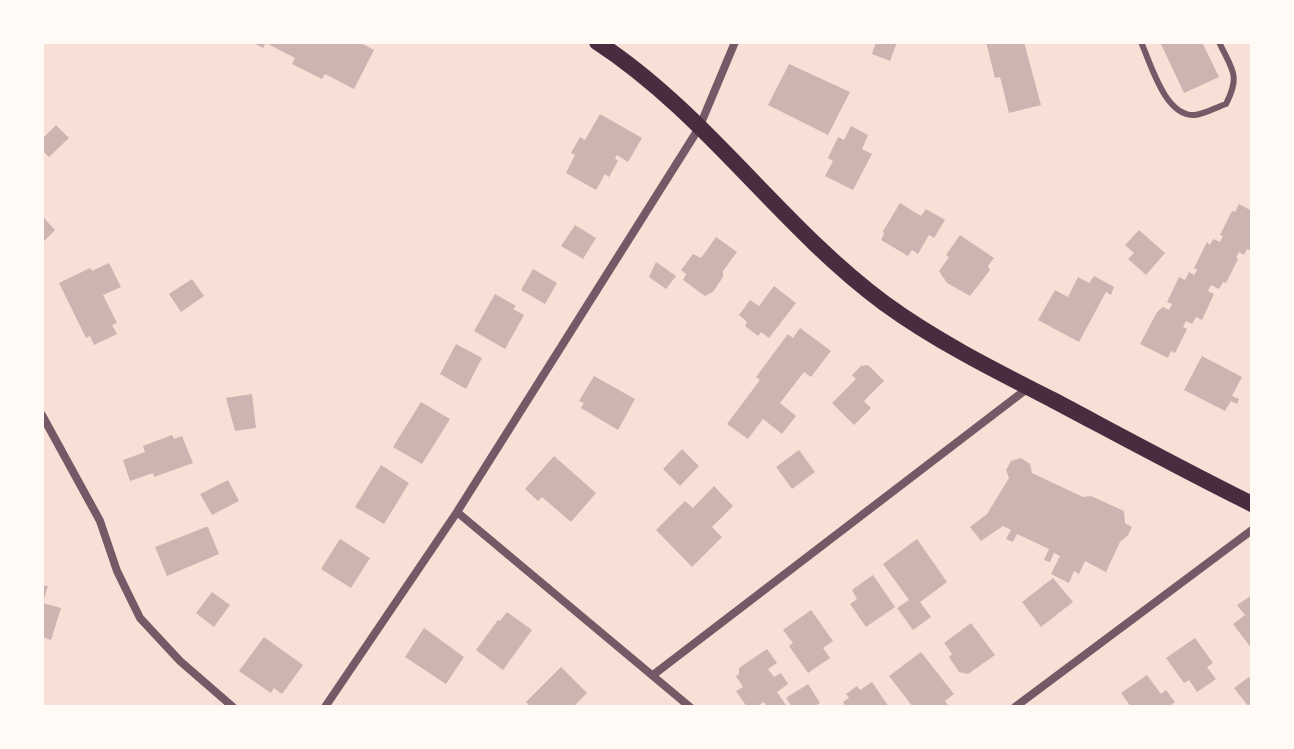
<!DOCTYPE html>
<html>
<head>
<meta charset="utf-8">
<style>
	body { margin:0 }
	#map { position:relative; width:1294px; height:749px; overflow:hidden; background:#f7e1d7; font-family:Lora,serif }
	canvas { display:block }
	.frame { position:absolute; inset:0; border:44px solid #fffaf5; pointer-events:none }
</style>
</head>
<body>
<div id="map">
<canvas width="1294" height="749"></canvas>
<div class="frame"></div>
</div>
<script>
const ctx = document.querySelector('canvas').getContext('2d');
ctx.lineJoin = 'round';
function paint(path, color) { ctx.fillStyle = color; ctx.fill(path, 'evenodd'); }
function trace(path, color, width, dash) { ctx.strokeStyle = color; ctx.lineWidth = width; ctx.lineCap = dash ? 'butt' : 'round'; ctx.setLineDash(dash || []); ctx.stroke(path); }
paint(new Path2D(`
	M251,42H359L374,50L354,89L325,74L322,79L292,64L295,58L266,43L263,48Z
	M876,42H897L890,61L872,54Z
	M986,42H1024L1041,105L1009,113L1000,77L995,78Z
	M1160,42H1202L1219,77L1184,93Z
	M789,64L850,92L828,135L768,105Z
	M600,114L642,138L628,162L617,155L615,158L618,161L609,177L605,174L596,190L566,173L575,155L571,153L580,137L585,140Z
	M56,125L69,138L49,157L42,150V139Z
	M851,126L868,135L862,149L872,154L853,190L825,176L833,161L828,158L838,137L844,140Z
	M900,203L921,216L926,209L945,220L934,238L929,235L918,254L912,250L908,256L881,240L884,234L883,231Z
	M1239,204L1252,211V251L1247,249L1244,255L1239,252L1236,258L1238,259L1226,283L1223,282L1219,289L1211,285L1208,291L1214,294L1202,320L1196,317L1192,324L1186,321L1183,327L1187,329L1175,353L1171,351L1168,358L1140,344L1157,312L1163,307L1169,310L1172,304L1167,302L1179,277L1185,280L1189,272L1194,275L1197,270L1194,268L1207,242L1210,245L1213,239L1220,242L1223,236L1220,235L1232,211L1235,212Z
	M42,216L55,230L42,243Z
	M575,225L596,238L583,259L561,246Z
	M1139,230L1165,253L1146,275L1128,259L1134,253L1125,245Z
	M960,235L994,258L988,266L990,270L970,296L947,283L939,271L949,257L946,255Z
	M716,237L737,252L723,271V277L713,292L705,296L683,280L686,274L681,270L693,254L701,258Z
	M656,262L676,276L666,289L649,277Z
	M109,263L121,287L103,295L117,323L112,325L117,334L94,345L90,336L86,338L59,283L90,268L92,271Z
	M533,269L557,283L545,304L521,290Z
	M1094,276L1114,287L1111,295L1106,292L1079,342L1038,320L1055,290L1068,297L1078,277L1089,283Z
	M192,279L204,296L181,312L169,294Z
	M774,286L796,303L769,338L761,332L758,336L745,326L747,322L739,315L750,300L759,306Z
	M495,294L516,306L513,309L524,315L505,349L474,331Z
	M800,328L831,351L811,377L804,372L780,403L796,416L782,434L763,419L748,439L727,424L760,380L756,377L788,334L793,338Z
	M456,344L482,358L466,389L440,374Z
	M1202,356L1242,377L1232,396L1239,399L1237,404L1231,401L1225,411L1184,390Z
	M868,365L884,381L864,401L871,408L854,425L832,403L856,379L852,375L861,366Z
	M594,376L635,399L618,430L581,408L584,403L579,401Z
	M252,394L256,428L235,431L226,398Z
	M421,402L450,419L422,464L393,447Z
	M172,435L174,439L182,436L193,463L154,477L153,473L130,481L123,460L145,452L143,446Z
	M682,449L699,466L680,486L663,469Z
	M799,450L815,472L792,489L776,467Z
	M554,456L596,493L571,522L542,497L538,501L525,489Z
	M1021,458L1030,464L1032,473L1083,497L1091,496L1124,511L1125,523L1132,527L1128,535L1120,542L1106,572L1085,561L1079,574L1074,571L1069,583L1051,574L1060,556L1054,553L1050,562L1044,560L1049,549L1017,534L1013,542L1006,539L1011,530L1003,526L981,541L970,527L987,514L1009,478L1006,470L1011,461Z
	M381,465L409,483L384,524L355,507Z
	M228,480L239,501L212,515L200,494Z
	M714,486L733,506L712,527L722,537L692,567L656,530L685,501L693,508Z
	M206,527H208L219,554L167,576L155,547Z
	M340,539L370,558L351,588L321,569Z
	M917,539L947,582L920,602L931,617L913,630L897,608L909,600L883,564Z
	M873,575L895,607L866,627L850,604L857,599L852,590Z
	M1053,578L1073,602L1041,627L1022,602Z
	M42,585L48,586L43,603L61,608L51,640L42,637Z
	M212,592L230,605L214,627L196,613Z
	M1252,595V649L1233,624L1245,615L1237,605Z
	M811,610L833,641L823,648L830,658L808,673L789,646L793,643L783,630Z
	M507,612L532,630L503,670L476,650L498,620L500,621Z
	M971,623L995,655L968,674L959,672L949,657L952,654L944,643Z
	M424,628L464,657L446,684L405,657Z
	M264,637L303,665L282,694L274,688L271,693L239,671Z
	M1195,638L1213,663L1207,667L1216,679L1197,692L1189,680L1184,683L1166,658Z
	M767,649L777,663L768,669L774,677L781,673L788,684L777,692L786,705L767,707L764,702L756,707H747L736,691L743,687L736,676L739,674V668Z
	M921,652L954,694L945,701L948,705L945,707H913L889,676Z
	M561,667L587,693L573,707H531L526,702Z
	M1147,675L1161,694L1166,690L1175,702L1168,707H1131L1121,693Z
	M1249,677L1252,681V707H1249L1234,688Z
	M872,682L889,707H846L843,702L849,698L846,694L857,686L860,690Z
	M808,684L820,703L813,707H792L786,698Z`), '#ccb4b1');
trace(new Path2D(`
	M1141,42C1151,64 1165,117 1195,115C1205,114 1217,107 1226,104C1241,75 1232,70 1219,42`), '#755966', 6);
trace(new Path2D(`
	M42,415L100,521L117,571L140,618L180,661L233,707
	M457,512L690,707
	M653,675L1028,388
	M325,707L457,512L699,128L735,42
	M1015,707L1252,530`), '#755966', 8);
trace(new Path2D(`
	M597,42C706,113 780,226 884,303C936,341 996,371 1053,400C1119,435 1185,471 1252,504`), '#4a2c40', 16);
</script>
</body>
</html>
